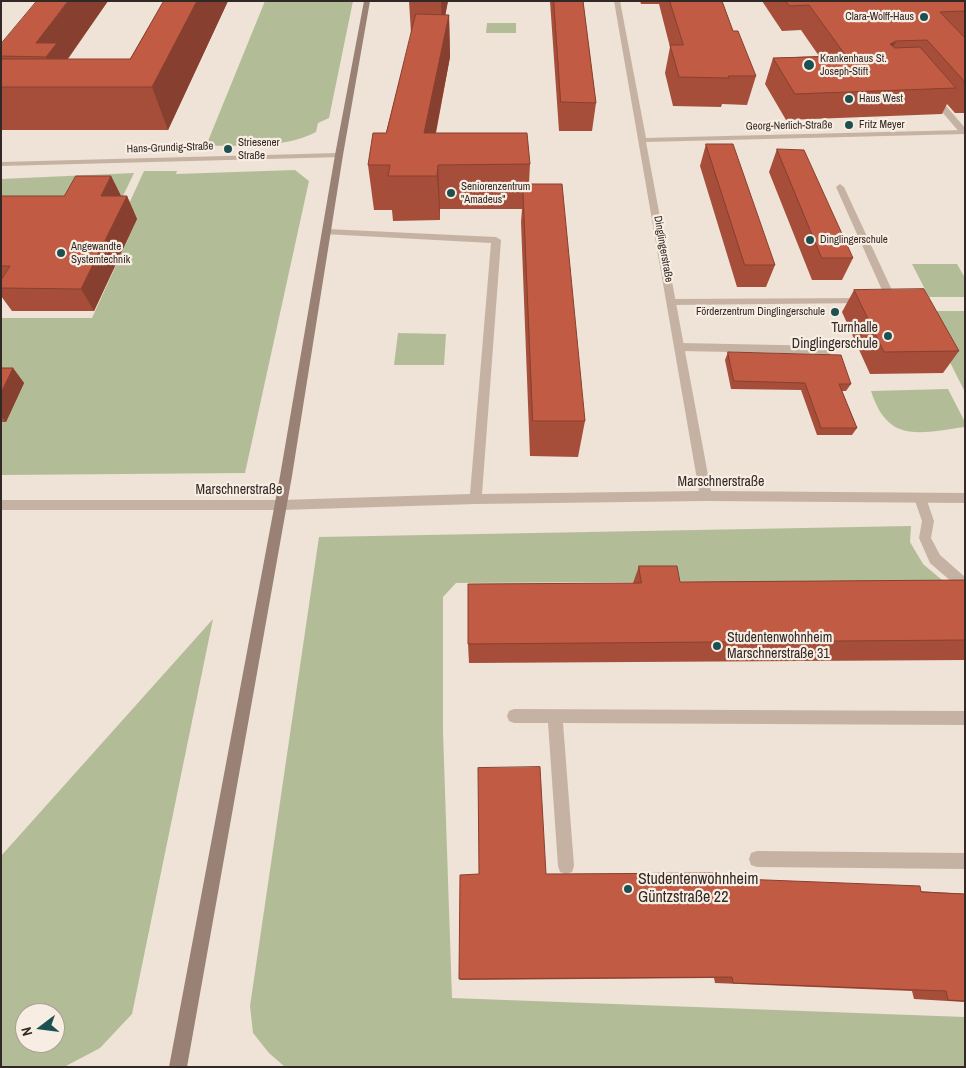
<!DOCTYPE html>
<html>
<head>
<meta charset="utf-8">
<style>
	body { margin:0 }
	#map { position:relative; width:966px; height:1068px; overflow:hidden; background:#efe2d7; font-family:"Archivo Narrow",sans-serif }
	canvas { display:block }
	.frame { position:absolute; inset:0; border:2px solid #322825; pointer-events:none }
	.north { position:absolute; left:15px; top:1003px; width:50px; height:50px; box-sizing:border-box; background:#f8ede2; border:1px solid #a99e96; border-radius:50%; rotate:255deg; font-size:14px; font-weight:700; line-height:20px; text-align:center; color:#322825 }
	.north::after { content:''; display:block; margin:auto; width:18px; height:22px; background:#1d5051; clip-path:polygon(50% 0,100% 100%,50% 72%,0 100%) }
</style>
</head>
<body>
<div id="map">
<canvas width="966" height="1068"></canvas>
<div class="frame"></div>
<div class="north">N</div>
</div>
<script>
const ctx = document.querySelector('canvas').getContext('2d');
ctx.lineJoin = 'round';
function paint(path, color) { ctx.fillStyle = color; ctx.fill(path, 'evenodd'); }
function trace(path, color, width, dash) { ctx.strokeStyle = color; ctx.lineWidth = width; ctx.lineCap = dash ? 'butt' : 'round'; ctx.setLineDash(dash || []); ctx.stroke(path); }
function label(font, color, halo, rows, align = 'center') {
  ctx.font = font + ' "Archivo Narrow",sans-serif'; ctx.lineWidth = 4.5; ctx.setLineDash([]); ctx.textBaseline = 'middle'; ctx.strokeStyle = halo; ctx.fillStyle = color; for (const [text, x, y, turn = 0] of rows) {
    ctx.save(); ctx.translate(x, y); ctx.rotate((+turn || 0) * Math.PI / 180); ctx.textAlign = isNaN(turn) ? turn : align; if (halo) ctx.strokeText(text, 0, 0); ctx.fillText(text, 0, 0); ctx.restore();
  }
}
paint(new Path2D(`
	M265,1H353L329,118L318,123L316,132C283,149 242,145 206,146Z
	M487,23H516V33H486Z
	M295,170L309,181L245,473L1,475V422H6L1,383V318H92L137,219H122L144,171H177L176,174Z
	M134,173L122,198L1,218V179Z
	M912,264H957L965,278V297H929Z
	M924,311H965V392Z
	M398,333L446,334L444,365H394Z
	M948,389L965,422V427C919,433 888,444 871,391Z
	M911,526L910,542L923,564L942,580L456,583L443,597V732L452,998L965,1017V1067H285L269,1053L253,1033L250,1006L319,537Z
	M213,619L132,1014L100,1048L64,1067H1V856ZM25,1013H55V1043H25Z`), '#b2bd98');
paint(new Path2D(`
	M930,94H936L965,128V134H961L930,98Z
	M840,184L844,187L897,301L895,303L889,304L884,301L886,299L836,187Z
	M864,298L867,299V303L672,305L667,302L672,299Z
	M680,343L830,346L835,350L830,354L680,351L675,347Z
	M920,493L924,495L926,498L934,521L931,538L940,555L965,577V591L960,589L930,563L919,538L922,521L914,498L916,495Z
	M514,709L965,711V725L563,723L574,866L572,872L566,874L560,872L558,866L548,723H514L509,721L507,716L509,711Z
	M757,851L965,853V869L757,867L751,865L749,859L751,853Z`), '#c6b2a3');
paint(new Path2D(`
	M614,1H620L646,138L965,130V134L646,142L711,491L965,493V503L706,501L476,504L281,510H1V500H281L470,494L491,243L324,234V230L327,229L496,237L501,240L482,494L699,491Z`), '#c6b2a3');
paint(new Path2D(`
	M339,153L343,155L342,157L1,166V162Z`), '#c6b2a3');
paint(new Path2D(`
	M364,1H370L343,155L292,476L187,1067H169L280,476L335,155Z`), '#9a8175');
paint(new Path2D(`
	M108,1L68,59H130L164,1H228L168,130H1V44Z
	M409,1H448L445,15H449L450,57L436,133L530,164L529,184L585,421L578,457L530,456L521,222L522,209H440V220L393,221L392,210H374L368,165L386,133L412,33H411Z
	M550,1H583L596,103L592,131H559Z
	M640,1H722L733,31L756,76L747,105L722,104L721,107L673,106L665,73L670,47L659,4H641Z
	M762,1H965V36H963L965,38V113H955L947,104L942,114L786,120L765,84L773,58L819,56L801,30L782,31Z
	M706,144L775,265L766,287H737L700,166Z
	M777,149L853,258L842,280H812L769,172Z
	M111,176L121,196H127L137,219L94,311H12L1,296V196H64Z
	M854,290L959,351L943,373L870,374L842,312Z
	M728,352L851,384L846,391H842L857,428L852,435H817L801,390L731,389L725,360Z
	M1,368H13L24,383L6,422H1Z
	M639,566L680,582L965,580V660L469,663L468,644L633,583Z
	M546,874L715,878L965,894V1002L914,999L912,991L715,983L714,978L461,980L459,979Z`), '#a64e3a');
paint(new Path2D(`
	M68,1H108L65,62L61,87L46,57L36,43Z
	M197,1H228L168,130L152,87Z
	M441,1H448L442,33Z
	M449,15L450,57L427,177L424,133Z
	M896,41L885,66L890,44Z
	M438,165L440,209V220L437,176Z
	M111,176L122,198L101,196Z
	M127,196L137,219L94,311L81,289Z
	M13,368L24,383L6,422L1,416V393Z`), '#87402f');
const building = new Path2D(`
	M37,1H68L36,43H57L46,57L1,56V44Z
	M164,1H197L152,87H1V59H130Z
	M554,1H583L596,103L561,102Z
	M670,1H722L733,31H738L756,76H728L729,78L679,77L670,45H683Z
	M786,1H965V11L940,12L965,38V82L927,40L896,41L890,44L895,48L920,47L956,88L795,94L773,58L846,56L809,5L790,6Z
	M416,14L449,15L424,133H527L530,164L438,165L437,176H388L390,165H368L373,133H386Z
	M706,144H733L775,265H745Z
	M777,149L804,150L853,258H822Z
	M76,176H111L101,196H127L81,289L1,288V280L10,266H1V196H64Z
	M523,184H562L585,421H533Z
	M924,289L959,351L884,352L854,290Z
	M728,352L841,355L851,384H839L857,428H821L805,383L734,381Z
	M1,368H13L1,393Z
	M639,566H677L680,582L965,580V640L468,644V584L641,583Z
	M540,767L546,874L715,873V878L920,886L921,892L965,894V1001L948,1000L946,991L733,983L732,977L459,979L460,875L479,874L478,768Z`);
paint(building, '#c15b43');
trace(building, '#87402f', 1);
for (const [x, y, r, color] of [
	[924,17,5,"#1d5051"],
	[809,65,6,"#1d5051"],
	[849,99,5,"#1d5051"],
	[849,125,5,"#1d5051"],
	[228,149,5,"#1d5051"],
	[451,193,5,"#1d5051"],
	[810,240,5,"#1d5051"],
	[61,253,5,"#1d5051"],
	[835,312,5,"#1d5051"],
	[888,336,5,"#1d5051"],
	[717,646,5,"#1d5051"],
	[628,889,5,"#1d5051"]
]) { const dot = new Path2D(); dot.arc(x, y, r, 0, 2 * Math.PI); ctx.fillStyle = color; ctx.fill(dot); trace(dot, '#f8ede2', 2); }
label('11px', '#322825', '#f8ede2', [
	["Clara-Wolff-Haus",914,17,"right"],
	["Krankenhaus St.",820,59],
	["Joseph-Stift",820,72],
	["Haus West",859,99],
	["Fritz Meyer",859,125],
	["Striesener",238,143],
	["Straße",238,156],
	["Seniorenzentrum",461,187],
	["\"Amadeus\"",461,200],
	["Dinglingerschule",820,240],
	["Angewandte",71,247],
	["Systemtechnik",71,260],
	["Förderzentrum Dinglingerschule",825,312,"right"]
], 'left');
label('11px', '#322825', '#f8ede2', [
	["Georg-Nerlich-Straße",789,126,-1],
	["Hans-Grundig-Straße",170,148,-2],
	["Dinglingerstraße",663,249,80]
]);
label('14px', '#322825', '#f8ede2', [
	["Turnhalle",878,328],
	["Dinglingerschule",878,344],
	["Studentenwohnheim",727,638,"left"],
	["Marschnerstraße 31",727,654,"left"]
], 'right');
label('14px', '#322825', '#f8ede2', [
	["Marschnerstraße",721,482],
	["Marschnerstraße",239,490]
]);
label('16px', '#322825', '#f8ede2', [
	["Studentenwohnheim",638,880],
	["Güntzstraße 22",638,898]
], 'left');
</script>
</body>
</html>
